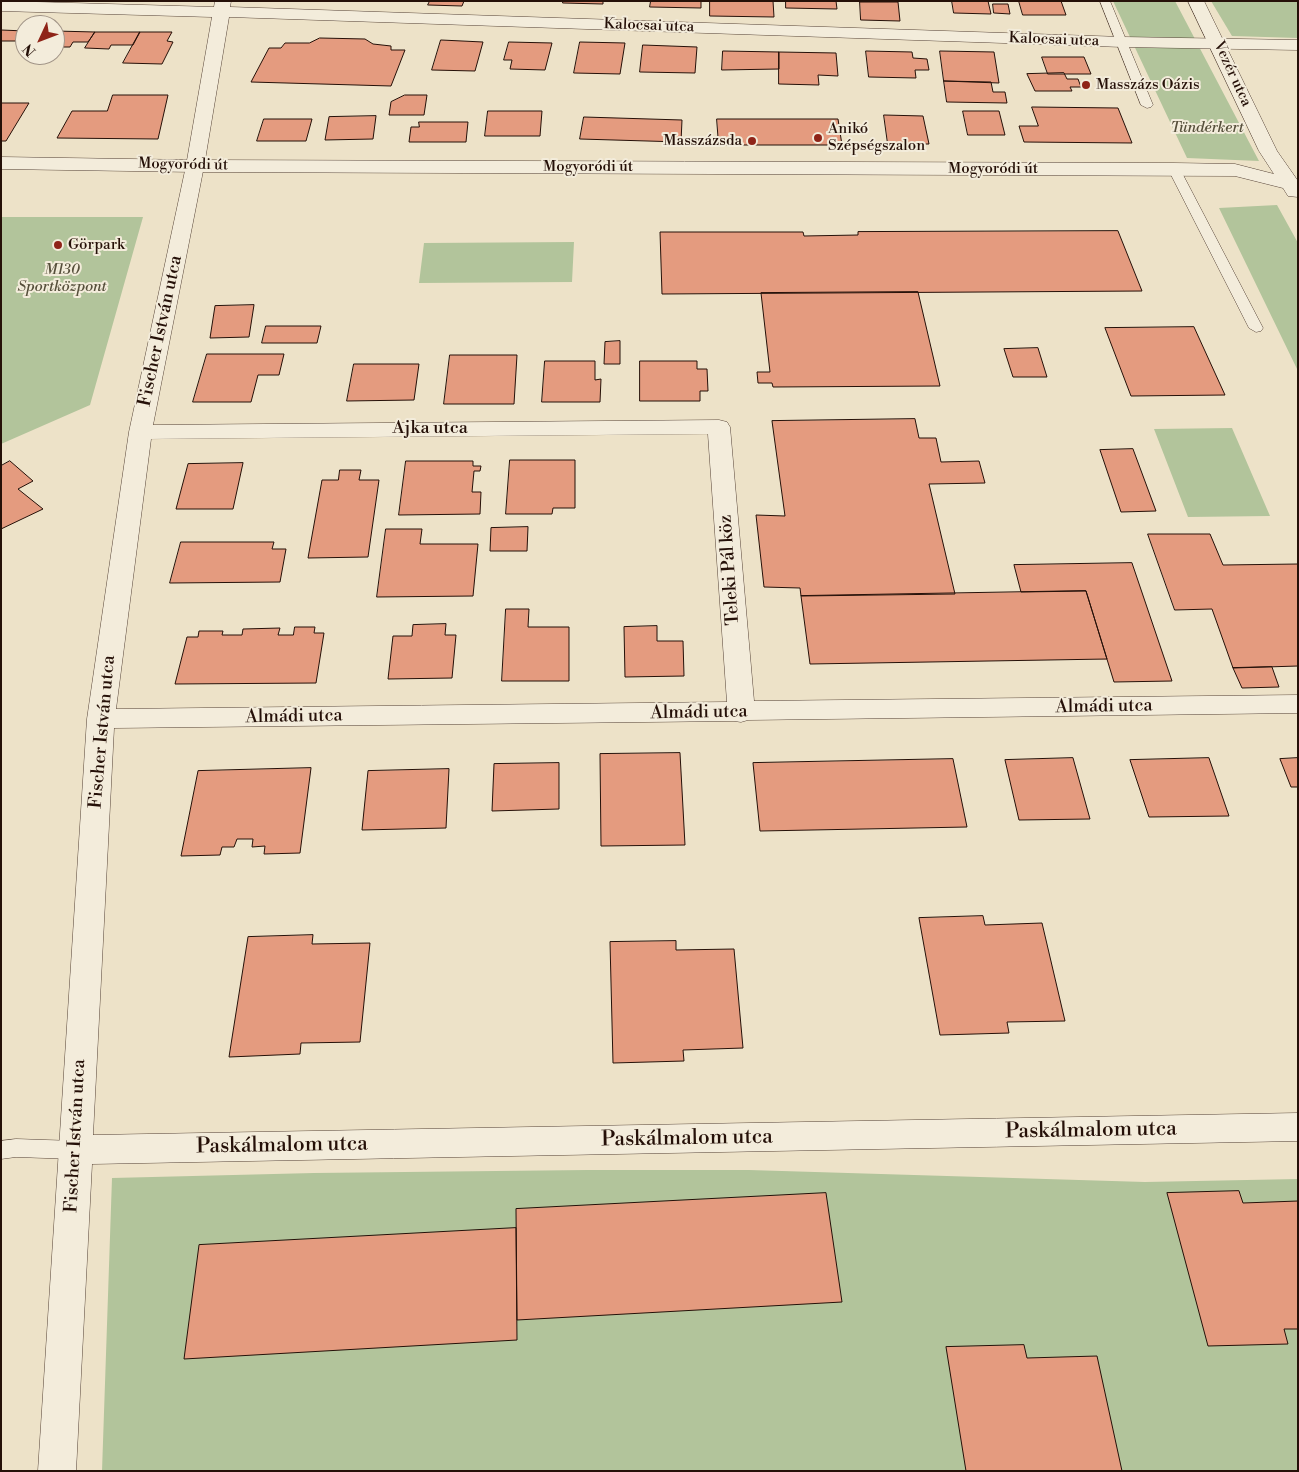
<!DOCTYPE html>
<html>
<head>
<meta charset="utf-8">
<style>
	body { margin:0 }
	#map { position:relative; width:1299px; height:1472px; overflow:hidden; background:#ede2c8; font-family:"Libre Bodoni",serif }
	canvas { display:block }
	.frame { position:absolute; inset:0; border:2px solid #251008; pointer-events:none }
	.north { position:absolute; left:15px; top:15px; width:50px; height:50px; box-sizing:border-box; background:#f3ecdb; border:1px solid #a19487; border-radius:50%; rotate:227deg; font-size:14px; font-weight:700; line-height:20px; text-align:center; color:#251008 }
	.north::after { content:''; display:block; margin:auto; width:18px; height:22px; background:#8f2418; clip-path:polygon(50% 0,100% 100%,50% 72%,0 100%) }
</style>
</head>
<body>
<div id="map">
<canvas width="1299" height="1472"></canvas>
<div class="frame"></div>
<div class="north">N</div>
</div>
<script>
const ctx = document.querySelector('canvas').getContext('2d');
ctx.lineJoin = 'round';
function paint(path, color) { ctx.fillStyle = color; ctx.fill(path, 'evenodd'); }
function trace(path, color, width, dash) { ctx.strokeStyle = color; ctx.lineWidth = width; ctx.lineCap = dash ? 'butt' : 'round'; ctx.setLineDash(dash || []); ctx.stroke(path); }
function label(font, color, halo, rows, align = 'center') {
  ctx.font = font + ' "Libre Bodoni",serif'; ctx.lineWidth = 4; ctx.setLineDash([]); ctx.textBaseline = 'middle'; ctx.strokeStyle = halo; ctx.fillStyle = color; for (const [text, x, y, turn = 0] of rows) {
    ctx.save(); ctx.translate(x, y); ctx.rotate((+turn || 0) * Math.PI / 180); ctx.textAlign = isNaN(turn) ? turn : align; if (halo) ctx.strokeText(text, 0, 0); ctx.fillText(text, 0, 0); ctx.restore();
  }
}
paint(new Path2D(`
	M1113,1H1175L1259,161L1187,158Z
	M1211,1H1298V38L1232,36Z
	M1277,205L1298,243V371L1219,208Z
	M1,217H143L90,405L1,444Z
	M574,242L572,282L419,283L424,243Z
	M1232,428L1270,516L1188,517L1154,429Z
	M587,1170H749L1145,1182L1298,1179V1471H102L112,1178L314,1173Z`), '#b2c49b');
const building = new Path2D(`
	M430,1H464L462,6L428,5Z
	M563,1H603V4L563,3Z
	M651,1H701V8L650,7Z
	M710,1H773L774,17L710,16Z
	M786,1H836L837,9L786,8Z
	M952,1H988L991,14L954,13Z
	M1019,1H1061L1066,15H1023Z
	M860,2H898L900,21L861,20Z
	M993,4H1008L1010,14L994,13Z
	M1,30L25,31V38L23,41H1Z
	M55,31L95,32L88,42H73L70,47H55Z
	M95,32H140L133,45H111L109,49L85,48Z
	M140,32H172L167,41L173,42L162,64L123,63Z
	M320,38L365,39L373,44L391,46V50H405L391,86L251,82L269,48H281L285,43H309Z
	M441,40L483,42L475,71L432,70Z
	M509,42L552,43L545,70L510,69L512,60H504Z
	M580,42L625,43L620,74L574,73Z
	M643,45L697,47L695,73L640,72Z
	M723,51L779,52V69L722,70Z
	M866,51L912,52L913,58L927,59L929,70H915L916,78L869,77Z
	M940,51L994,52L999,83L944,81Z
	M779,52L836,53L838,76L818,75L819,85L779,84Z
	M1042,57H1084L1091,74H1048Z
	M1064,73L1067,79H1078L1081,87H1070L1072,91H1035L1027,74Z
	M944,81L991,82L993,92H1005L1007,103L947,102Z
	M113,95H168L158,139L57,138L72,111H107Z
	M405,95H427L424,115H389L391,102Z
	M1,103H29L6,141H1Z
	M1032,107L1118,108L1132,143L1024,142L1019,126H1038Z
	M488,111H542L540,136H485Z
	M963,111H999L1005,135H968Z
	M884,115L923,116L929,144H888Z
	M376,116L373,139L325,140L329,117Z
	M584,117L682,120L681,142L580,139Z
	M264,119H312L306,141H257Z
	M717,119H838L842,145H719Z
	M419,122H468L466,142H409L411,127H419Z
	M1118,231L1142,291L662,294L660,232H803L804,236L858,235V232Z
	M918,292L940,386L773,387L772,383H758L757,372H770L761,293Z
	M254,305L249,337L210,338L215,306Z
	M266,326H321L317,343H262Z
	M1194,327L1225,395L1131,396L1105,328Z
	M620,341V364H604L605,342Z
	M1038,348L1047,377H1013L1004,349Z
	M207,354H284L279,375H258L251,402H193Z
	M450,355H517L514,404H444Z
	M545,361H595V380L601,379L600,402H542Z
	M640,361H697V369H707L708,391H700V401H640Z
	M354,364H419L414,400L347,401Z
	M915,419L919,438H936L941,462L979,461L985,483L929,484L955,594L801,596L800,588L764,587L756,515L785,516L772,421Z
	M1133,449L1156,511L1121,512L1100,450Z
	M510,460H575V508H553L552,514H506Z
	M10,461L33,481L18,489L43,509L1,529V466Z
	M406,461H473V466H481L480,471H474L472,492H481L480,514L399,515Z
	M243,463L233,509H176L188,464Z
	M340,470H361L359,480H379L368,557L308,558L322,480H338Z
	M528,527L527,551H490L491,528Z
	M386,529H422L420,544H478L473,596L377,597Z
	M1148,534H1210L1223,565L1298,564V666L1233,668L1212,609L1175,610Z
	M181,542H274L272,549H286L280,582L170,583Z
	M1132,563L1172,681L1114,682L1086,591L1021,592L1014,565Z
	M1086,591L1107,659L810,664L801,596Z
	M506,609H529L528,627H569V681H502Z
	M446,624L445,635H456L452,678L388,679L393,636H412L413,625Z
	M657,626V641H683L684,676L625,677L624,627Z
	M295,627H315L314,633H324L316,683L175,684L187,637H198L199,631H223L222,635H242L243,629L280,628L278,635H293Z
	M1272,667L1279,687L1242,688L1233,668Z
	M680,753L685,845L601,846L600,754Z
	M1073,758L1090,819L1019,820L1005,760Z
	M1209,758L1229,816L1149,817L1130,760Z
	M1298,758V787H1291L1280,759Z
	M953,759L967,827L760,831L753,763Z
	M559,763V809L492,811L494,764Z
	M311,768L300,853L264,854L265,846L252,847L253,839H237L234,847H222L220,855L181,856L198,771Z
	M449,769L446,828L362,830L368,771Z
	M983,916L985,925L1042,923L1065,1021L1007,1022L1009,1033L940,1035L919,918Z
	M313,935L312,944L370,943L360,1042L301,1043L300,1054L229,1057L248,937Z
	M676,941V950L734,949L743,1048L683,1050L684,1061L613,1063L610,942Z
	M1239,1191L1243,1203L1298,1201V1329H1284L1288,1344L1208,1346L1167,1193Z
	M826,1193L842,1302L517,1320L516,1209Z
	M516,1228L517,1340L184,1359L199,1245Z
	M1024,1345L1027,1358L1097,1356L1122,1471H966L946,1347Z`);
paint(building, '#e49b7f');
trace(building, '#251008', 1);
const service = new Path2D(`
	M1100,1H1110L1153,105L1151,107L1147,108L1141,105Z
	M1174,165L1180,169L1263,328L1261,331L1256,332L1249,328L1168,169Z
	M16,1139L75,1141L83,1143L86,1150L83,1157L75,1159L16,1157L1,1159V1141Z`);
const minor = new Path2D(`
	M1,1L214,7L215,1H231L230,7L1123,37L1298,40V50L1123,47L229,17L204,166L153,425L719,420L727,422L730,427L754,701L1298,695V713L748,720L741,722L734,721L114,728L93,1135L1298,1113V1141L92,1164L76,1471H38L87,719L129,432L186,166L212,17L1,11ZM708,434L727,702L116,709L151,439Z`);
const tertiary = new Path2D(`
	M1188,1H1204L1277,151L1298,181V197L1288,196L1283,188L1235,176L195,172L1,169V157L195,160L1174,163L1235,164L1274,174L1259,151Z`);
trace(service, '#574438', 1);
trace(minor, '#574438', 1);
trace(tertiary, '#574438', 1);
paint(service, '#f3ecdb');
paint(minor, '#f3ecdb');
paint(tertiary, '#f3ecdb');
for (const [x, y, r, color] of [
	[1086,85,5,"#8f2418"],
	[818,138,5,"#8f2418"],
	[752,141,5,"#8f2418"],
	[58,245,5,"#8f2418"]
]) { const dot = new Path2D(); dot.arc(x, y, r, 0, 2 * Math.PI); ctx.fillStyle = color; ctx.fill(dot); trace(dot, '#f3ecdb', 2); }
label('15px', '#251008', '#f3ecdb', [
	["Kalocsai utca",649,26,2],
	["Kalocsai utca",1054,40,2],
	["Vezér utca",1232,74,65],
	["Mogyoródi út",183,165,1],
	["Mogyoródi út",588,167],
	["Mogyoródi út",993,169]
]);
label('15px', '#251008', '#f3ecdb', [
	["Masszázs Oázis",1096,85],
	["Anikó",828,129],
	["Szépségszalon",828,146],
	["Masszázsda",742,141,"right"],
	["Görpark",68,245]
], 'left');
label('italic 15px', '#564f3b', '#f3ecdb', [
	["Tündérkert",1207,128],
	["M130",62,270],
	["Sportközpont",62,287]
]);
label('18px', '#251008', '#f3ecdb', [
	["Fischer István utca",161,331,-78],
	["Ajka utca",430,429],
	["Teleki Pál köz",730,570,-94],
	["Almádi utca",1104,707,-1],
	["Almádi utca",699,713,-1],
	["Almádi utca",294,717,-1],
	["Fischer István utca",103,732,-85],
	["Fischer István utca",76,1136,-87]
]);
label('21px', '#251008', '#f3ecdb', [
	["Paskálmalom utca",1091,1131,-1],
	["Paskálmalom utca",687,1139,-1],
	["Paskálmalom utca",282,1146,-1]
]);
</script>
</body>
</html>
